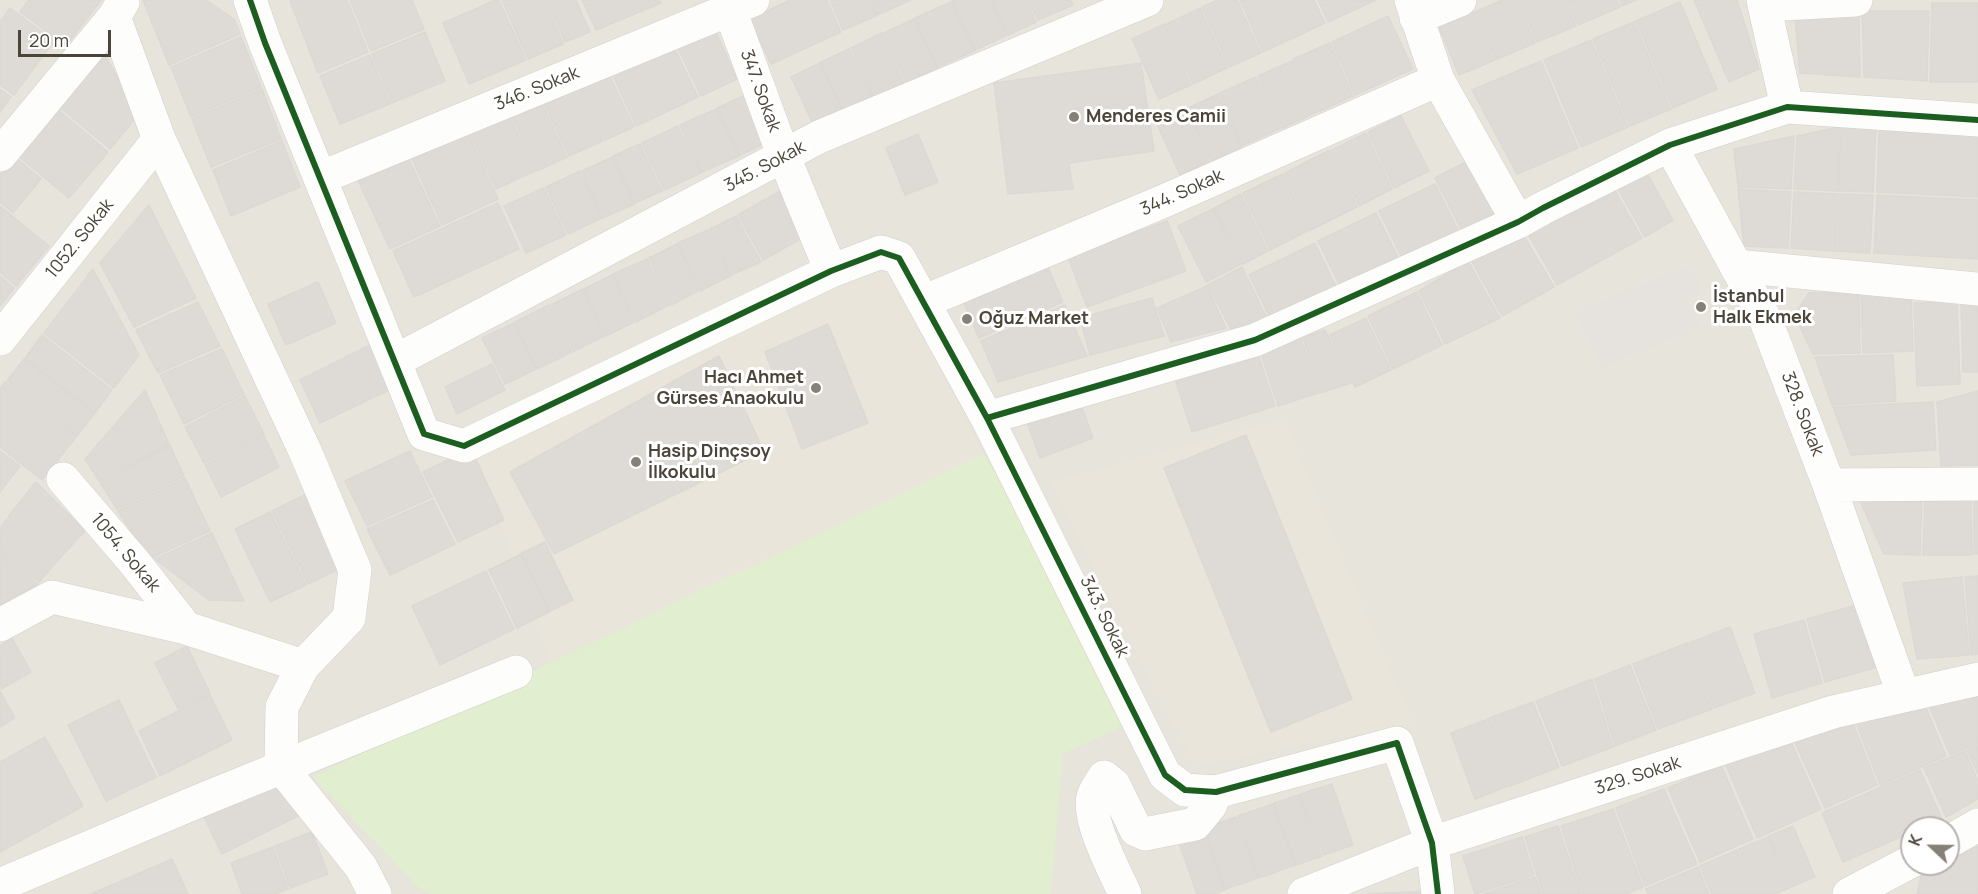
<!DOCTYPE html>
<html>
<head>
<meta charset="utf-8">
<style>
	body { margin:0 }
	#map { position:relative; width:1978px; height:894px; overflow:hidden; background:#f4f2ee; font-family:Manrope,sans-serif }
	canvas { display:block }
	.north { position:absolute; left:1900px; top:816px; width:60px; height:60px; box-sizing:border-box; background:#fff; border:2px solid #b7b4b0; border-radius:50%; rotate:292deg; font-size:16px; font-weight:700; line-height:24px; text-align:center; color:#4b4439 }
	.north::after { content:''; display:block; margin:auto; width:21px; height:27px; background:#868178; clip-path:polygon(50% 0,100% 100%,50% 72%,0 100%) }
	.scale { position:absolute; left:18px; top:30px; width:93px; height:27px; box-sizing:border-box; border:3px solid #4b4439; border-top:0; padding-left:8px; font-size:18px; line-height:21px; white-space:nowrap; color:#4b4439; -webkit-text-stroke:4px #fff; paint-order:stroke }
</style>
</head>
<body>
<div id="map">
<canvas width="1978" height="894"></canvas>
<div class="north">K</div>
<div class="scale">20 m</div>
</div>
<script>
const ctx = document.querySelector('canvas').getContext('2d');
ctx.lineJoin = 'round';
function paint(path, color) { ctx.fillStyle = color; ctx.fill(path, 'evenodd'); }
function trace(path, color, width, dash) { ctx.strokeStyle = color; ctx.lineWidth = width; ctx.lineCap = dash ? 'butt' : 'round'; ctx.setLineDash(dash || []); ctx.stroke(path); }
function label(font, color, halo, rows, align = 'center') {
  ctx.font = font + ' Manrope,sans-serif'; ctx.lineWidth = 6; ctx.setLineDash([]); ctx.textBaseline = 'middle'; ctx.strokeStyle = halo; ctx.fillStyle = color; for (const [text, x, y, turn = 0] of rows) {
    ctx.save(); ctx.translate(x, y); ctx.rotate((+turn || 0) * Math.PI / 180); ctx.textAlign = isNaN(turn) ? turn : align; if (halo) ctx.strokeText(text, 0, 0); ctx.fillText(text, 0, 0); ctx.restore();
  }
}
paint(new Path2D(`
	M0,0H1978V894H0ZM1912,828H1948V864H1912Z`), '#e7e4dc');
paint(new Path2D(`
	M881,252L984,454L550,663L478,460Z
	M1284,419L1413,723L1195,766L1050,482Z`), '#eae5da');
paint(new Path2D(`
	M984,454L1138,719L1063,754L1051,894H431L419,888L313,777Z`), '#e1eecf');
paint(new Path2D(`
	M1687,265L1703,293L1687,300L1701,327L1602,367L1574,312Z`), '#e6e3df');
const building = new Path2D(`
	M29,0H101L66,46L20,12Z
	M143,0H206L234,19L240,34L169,65Z
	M292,0H347L368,52L318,73L290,1Z
	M350,0H412L424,29L371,51Z
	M496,0H499L526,60L469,84L443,23Z
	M502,0H545L563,44L528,59Z
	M547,0H576L590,32L565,42Z
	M582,0H659L661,3L596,30Z
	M790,0H827L841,32L771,64L750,19Z
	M830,0H869L876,16L843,30Z
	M871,0H911L877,15Z
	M954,0H990L1007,35L975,50L952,1Z
	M992,0H1026L1036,22L1008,35Z
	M1028,0H1070L1073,5L1038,20Z
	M1218,0H1237L1261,53L1229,67L1202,7Z
	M1240,0H1314L1325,23L1263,52Z
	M1318,0H1376L1328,22Z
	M1502,0H1517L1535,43L1495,60L1475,12Z
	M1519,0H1565L1576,26L1537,42Z
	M1567,0H1617L1620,7L1578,25Z
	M1620,0H1636L1622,6Z
	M1694,0H1737L1759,69L1729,82Z
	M951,2L974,51L938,67L915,18Z
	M1680,2L1717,89L1673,108L1636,21Z
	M1932,3H1978V82H1930Z
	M10,8L54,41L14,95L0,85V22Z
	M1200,8L1227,68L1193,84L1167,24Z
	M1859,11L1860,77L1800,73L1795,17Z
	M1862,11H1929L1927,81L1864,77Z
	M1473,12L1493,61L1459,75L1439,27Z
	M1388,16L1413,69L1355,95L1332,42Z
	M914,19L937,68L906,83L884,33Z
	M711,21L737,79L701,96L673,38Z
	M1634,22L1671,109L1630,126L1593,39Z
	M1165,24L1191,85L1159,99L1132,39Z
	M425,32L445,81L392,103L372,54Z
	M882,33L904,84L874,98L851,48Z
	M241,37L261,87L191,117L171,67Z
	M670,39L698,97L636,126L609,67Z
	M1591,40L1628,127L1581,147L1544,60Z
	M1330,43L1353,96L1318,112L1293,59Z
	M849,49L873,99L844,112L821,62Z
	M102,51L139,114L110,149L57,105Z
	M370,55L390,104L340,124L320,76Z
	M1292,61L1316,112L1283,128L1258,76Z
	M1541,61L1578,148L1517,174L1472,90Z
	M820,63L843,113L814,126L791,77Z
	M1141,63L1154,151L1069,163L1073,189L1008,194L994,83Z
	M606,68L634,127L605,140L578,80Z
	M1256,77L1281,128L1242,146L1220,93Z
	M577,82L603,141L569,156L541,97Z
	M0,89L11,97L0,112Z
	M262,89L281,139L211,167L192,119Z
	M753,92L775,139L740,155L717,108Z
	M1218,94L1241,147L1211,161L1188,108Z
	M539,98L567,157L537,171L510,112Z
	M55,107L108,152L69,198L16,154Z
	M1187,108L1209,162L1180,175L1156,122Z
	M716,109L739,156L702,172L680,125Z
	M508,113L535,171L496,189L469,131Z
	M1401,116L1429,171L1394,188L1368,132Z
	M678,126L701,173L664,190L642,143Z
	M465,127L498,199L442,225L409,152Z
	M1839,127L1838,191L1794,189L1797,136Z
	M1841,127L1876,128L1873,192L1839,191Z
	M1879,129L1978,134V197L1877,192Z
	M1366,133L1392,189L1359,206L1332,150Z
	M918,134L938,182L905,195L886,148Z
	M1794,136L1791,189L1738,187L1734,149Z
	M282,141L300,187L231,216L213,170Z
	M640,144L662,191L635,203L613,156Z
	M1330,150L1357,207L1311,230L1285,173Z
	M406,153L440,226L390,249L356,176Z
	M14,156L41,179L13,213L0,202V172Z
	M612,157L634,204L603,218L582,171Z
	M1468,161L1495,215L1462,231L1435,178Z
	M1642,164L1673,220L1645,237L1613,180Z
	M580,171L602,218L568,234L546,187Z
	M1283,174L1309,230L1270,250L1243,193Z
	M1610,182L1642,238L1557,285L1525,229Z
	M1435,184L1459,232L1403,260L1379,211Z
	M544,188L566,235L526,253L504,206Z
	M1738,189L1791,192L1788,248L1744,246Z
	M780,191L806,236L763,260L738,215Z
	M1794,192L1838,194L1836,251L1791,248Z
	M1241,194L1268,251L1243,264L1214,208Z
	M1840,194L1873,195L1870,253L1838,251Z
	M1877,195L1978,200V259L1874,253Z
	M498,203L519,249L414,297L393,251Z
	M149,205L196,298L134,327L100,263Z
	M0,206L49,246L16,286L0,272Z
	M1213,209L1241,264L1206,282L1178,226Z
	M1376,213L1400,261L1342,290L1318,241Z
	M736,216L761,262L731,275L710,229Z
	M1167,221L1186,271L1087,307L1068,257Z
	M708,230L730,276L700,291L678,243Z
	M1521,231L1554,287L1502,316L1471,260Z
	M1315,243L1338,291L1273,324L1249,275Z
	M677,244L698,291L671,305L649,258Z
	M647,259L669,305L636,322L613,274Z
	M1468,261L1500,318L1445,344L1419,291Z
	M1048,267L1063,302L979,338L964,303Z
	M1242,267L1270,325L1237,341L1208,285Z
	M93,269L139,355L114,388L44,333Z
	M612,275L634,322L606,336L584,289Z
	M0,276L14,288L0,306Z
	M318,282L336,323L286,345L268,304Z
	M1207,286L1226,328L1171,342L1157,308Z
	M583,289L604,336L574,351L551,305Z
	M1911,290L1913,351L1863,353L1861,291Z
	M1417,292L1442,345L1393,369L1368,316Z
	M1859,292L1860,353L1813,354L1794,315L1809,293Z
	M1152,298L1164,336L1090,355L1080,318Z
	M1978,300V372H1963L1961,301Z
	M1957,301L1960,384L1917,386L1914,303Z
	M198,302L220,346L158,373L136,330Z
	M549,305L572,352L537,369L515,322Z
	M1065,305L1087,356L998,382L981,341Z
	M1366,318L1391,370L1355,387L1330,335Z
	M514,323L536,369L505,384L482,338Z
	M828,324L868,423L802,449L765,352Z
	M1325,330L1351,383L1320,393L1303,337Z
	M42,335L112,390L95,413L25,358Z
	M1301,338L1318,393L1278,406L1260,350Z
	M370,345L391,389L320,423L300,380Z
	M222,349L244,394L184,424L160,375Z
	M1257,351L1275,406L1192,432L1174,376Z
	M1893,355L1896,401L1832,405L1815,357Z
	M719,356L764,451L554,554L510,472Z
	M24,359L94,414L77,436L7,381Z
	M492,364L505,390L457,414L445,387Z
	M5,382L76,437L42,480L0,447V389Z
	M145,390L169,444L100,482L85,459Z
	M1978,391V465L1941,466L1937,402Z
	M245,396L264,434L204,463L185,427Z
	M1079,399L1093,438L1040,458L1026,419Z
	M1933,402L1936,450L1851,455L1833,407Z
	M1246,435L1352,699L1271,732L1164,468Z
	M264,436L279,467L221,497L205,465Z
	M170,445L184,476L117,509L101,484Z
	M471,449L504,520L458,542L423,472Z
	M0,451L20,466L0,492Z
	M410,451L432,497L367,526L345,481Z
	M185,478L210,531L153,557L143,549L118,511Z
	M36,482L85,531L60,558L8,517Z
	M307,494L343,567L308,584L272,511Z
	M1971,495L1972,555H1923L1925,496Z
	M1974,495H1978V554H1974Z
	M1922,496L1920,555L1884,554L1860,501Z
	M433,500L455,544L390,575L367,529Z
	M270,512L306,585L270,602L235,529Z
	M7,519L59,559L39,582L0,552V528Z
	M212,533L244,601L209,600L155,559Z
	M545,542L573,600L550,611L522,553Z
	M0,554L38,584L0,605Z
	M521,554L549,612L517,628L489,570Z
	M486,571L514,629L440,665L412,606Z
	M1978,576V654L1971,655L1965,577Z
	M1962,577L1969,655L1917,659L1903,583Z
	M1864,603L1881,666L1825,682L1807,619Z
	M1804,620L1822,683L1772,698L1754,634Z
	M1730,627L1755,693L1714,708L1689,643Z
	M12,638L31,672L1,689L0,646Z
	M1687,643L1712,709L1658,729L1633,664Z
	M187,646L210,693L178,709L155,663Z
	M1630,665L1656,730L1615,746L1595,679Z
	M1592,679L1613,747L1562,766L1536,701Z
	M0,691L15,718L0,727Z
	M210,695L232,740L160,776L139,731Z
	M1978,695V743L1950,755L1928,703Z
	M119,700L156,777L106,801L68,725Z
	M1533,702L1559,767L1510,786L1487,719Z
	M1924,703L1946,756L1880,785L1854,717Z
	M1851,718L1877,785L1825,808L1791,734Z
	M1485,720L1508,786L1475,799L1451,733Z
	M1788,735L1821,809L1757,838L1725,763Z
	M45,737L83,806L0,852V762Z
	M1978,745V774L1967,750Z
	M1965,751L1978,781V799L1946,817L1924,768Z
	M1721,765L1753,839L1700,862L1668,788Z
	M1920,770L1942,819L1921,828H1912V832L1843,862L1822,813Z
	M274,780L302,814L222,854L203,815Z
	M1332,784L1353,845L1324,855L1300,794Z
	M1664,789L1697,864L1645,886L1616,808Z
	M1299,795L1322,856L1296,865L1274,803Z
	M1273,804L1295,865L1259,878L1238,816Z
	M1613,809L1643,887L1626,894H1583L1561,826Z
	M1236,817L1258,878L1226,889L1205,828Z
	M1558,826L1581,894H1543L1525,837Z
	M1793,826L1815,877L1791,887L1769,836Z
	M1203,828L1225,890L1213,894H1197L1177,837Z
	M312,832L328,874L290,888L275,846Z
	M1522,837L1534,875L1475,894L1463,856Z
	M1768,837L1789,888L1774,894H1759L1739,849Z
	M1978,846V894H1917L1921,876L1944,864H1948V862Z
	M273,847L288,889L275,894H242L231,863Z
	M1737,850L1757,894H1712L1700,866Z
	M172,859L188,894H91Z
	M1698,867L1709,894H1648L1646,889Z
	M1535,877L1541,894H1483Z
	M1428,891L1429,894H1366Z`);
paint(building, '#dedbd6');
trace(building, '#dcd9d4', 1.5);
const minor = new Path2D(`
	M250,0L265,43L424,434L464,446L831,271L881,252L899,258L987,418L1165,775L1185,790L1216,792L1397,743L1432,843L1438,894
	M1411,0L1438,80L1518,222
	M1763,0L1787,107
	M1765,5L1856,0
	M730,10L784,157L831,271
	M114,17L159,139L305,451L355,570L349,618L303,666L282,707L281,767L361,867L375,894
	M1416,18L1460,0
	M1670,145L1766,321L1829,485L1904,696
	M0,155L114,17L123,2
	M320,178L753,0
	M1736,266L1978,289
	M923,302L1164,201L1438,80
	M0,339L159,139
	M395,361L819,137L1147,0
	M987,418L1255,340L1518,222L1543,208L1670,145L1787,107L1978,120
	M63,479L135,563L186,628
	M1829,485L1978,484
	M0,625L52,597L186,628L303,666
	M1948,842L1978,825
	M0,885L194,803L516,672
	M1125,894C1115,872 1087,820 1093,797C1094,791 1101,783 1104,777L1114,785L1136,830L1145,834L1195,824L1210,806L1216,792
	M1304,894L1432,843L1833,712L1978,679
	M1849,894L1912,861`);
trace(minor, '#d2d0cb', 34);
trace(minor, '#fdfdfc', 33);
trace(new Path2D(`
	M250,0L265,43L424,434L464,446L831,271L881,252L899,258L987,418L1165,775L1185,790L1216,792L1397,743L1432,843L1438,894
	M987,418L1255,340L1518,222L1543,208L1670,145L1787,107L1978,120`), '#1b5e20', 6);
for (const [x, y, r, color] of [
	[1074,117,6,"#868178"],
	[1701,307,6,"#868178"],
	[967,319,6,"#868178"],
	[816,388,6,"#868178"],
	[636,462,6,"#868178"]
]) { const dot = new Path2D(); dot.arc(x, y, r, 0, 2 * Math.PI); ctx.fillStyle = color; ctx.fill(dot); trace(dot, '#fff', 2); }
label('18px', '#4b4439', '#fff', [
	["346. Sokak",537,89,-22],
	["347. Sokak",760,91,70],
	["345. Sokak",765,167,-28],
	["344. Sokak",1182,193,-24],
	["1052. Sokak",80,239,-51],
	["328. Sokak",1802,414,69],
	["1054. Sokak",125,553,50],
	["343. Sokak",1104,617,64],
	["329. Sokak",1638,776,-18]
]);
label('bold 18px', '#4b4439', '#fff', [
	["Menderes Camii",1086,117],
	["İstanbul",1713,297],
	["Halk Ekmek",1713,318],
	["Oğuz Market",979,319],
	["Hacı Ahmet",804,378,"right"],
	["Gürses Anaokulu",804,399,"right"],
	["Hasip Dinçsoy",648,452],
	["İlkokulu",648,473]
], 'left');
</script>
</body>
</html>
